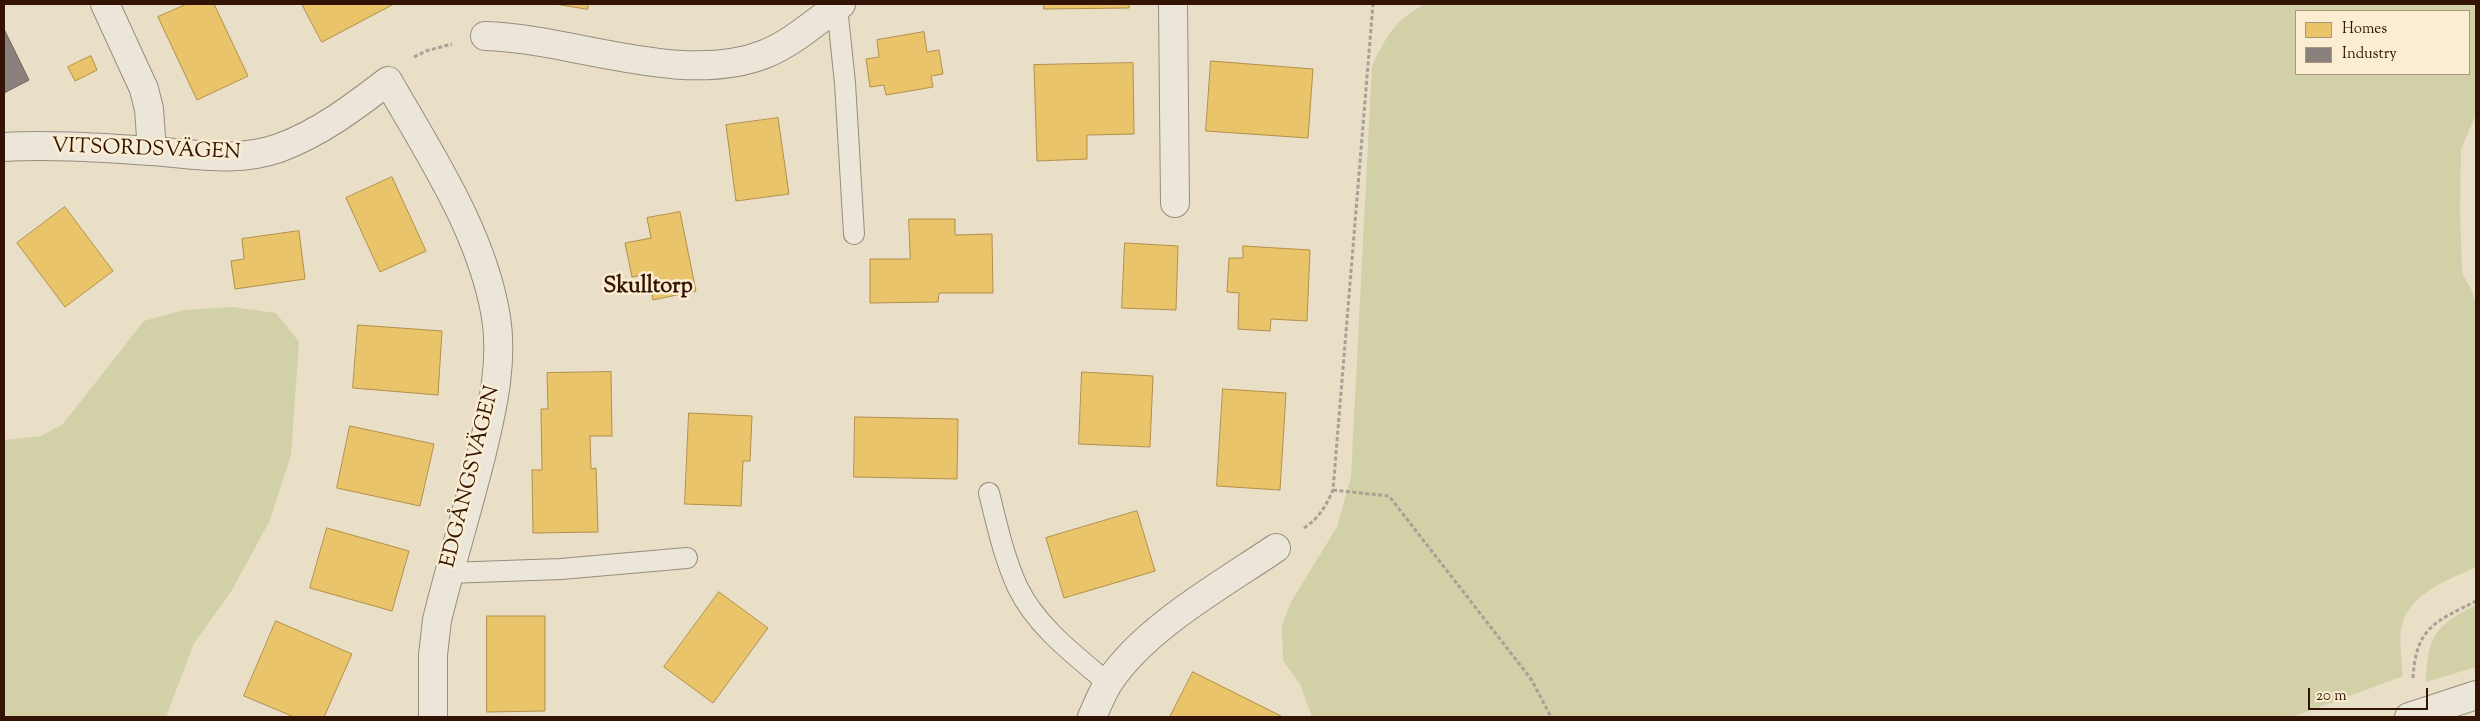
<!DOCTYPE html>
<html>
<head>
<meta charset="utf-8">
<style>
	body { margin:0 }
	#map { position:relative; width:2480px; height:721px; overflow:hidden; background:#e9dec6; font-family:"Sorts Mill Goudy",serif }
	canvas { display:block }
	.frame { position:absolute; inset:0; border:5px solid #331404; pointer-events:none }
	.legend { position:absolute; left:2295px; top:10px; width:175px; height:65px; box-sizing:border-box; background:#faedd1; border:1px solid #aa967f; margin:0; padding:6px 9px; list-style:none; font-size:15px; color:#331404 }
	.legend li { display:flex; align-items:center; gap:10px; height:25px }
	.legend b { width:25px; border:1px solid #aa967f }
	.scale { position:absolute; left:2308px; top:688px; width:120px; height:22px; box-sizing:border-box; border:2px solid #331404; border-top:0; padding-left:6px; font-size:15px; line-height:18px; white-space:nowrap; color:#331404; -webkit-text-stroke:4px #faedd1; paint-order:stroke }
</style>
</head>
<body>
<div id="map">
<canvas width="2480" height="721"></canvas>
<div class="frame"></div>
<ul class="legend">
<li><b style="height:14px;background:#e9c46a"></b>Homes</li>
<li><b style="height:14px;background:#8a817c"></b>Industry</li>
</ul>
<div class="scale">20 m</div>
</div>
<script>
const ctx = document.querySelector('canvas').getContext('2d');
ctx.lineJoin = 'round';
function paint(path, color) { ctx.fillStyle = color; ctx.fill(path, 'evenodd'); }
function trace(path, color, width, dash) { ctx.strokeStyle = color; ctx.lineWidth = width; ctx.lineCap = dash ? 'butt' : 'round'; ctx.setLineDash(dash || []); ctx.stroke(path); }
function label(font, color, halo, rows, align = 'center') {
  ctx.font = font + ' "Sorts Mill Goudy",serif'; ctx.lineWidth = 5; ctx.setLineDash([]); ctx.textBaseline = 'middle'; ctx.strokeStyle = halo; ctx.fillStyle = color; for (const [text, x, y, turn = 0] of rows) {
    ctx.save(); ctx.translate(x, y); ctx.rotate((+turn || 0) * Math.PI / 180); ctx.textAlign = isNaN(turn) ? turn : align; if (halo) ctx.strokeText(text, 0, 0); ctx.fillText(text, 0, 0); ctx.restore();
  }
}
paint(new Path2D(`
	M1426,4H2476V114L2461,149L2460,207L2462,273L2472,291L2476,306V567C2448,580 2407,594 2401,629C2399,643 2402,661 2403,676L2293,717H1312L1300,684L1283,661L1282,626L1291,602L1337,527L1351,477L1372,66C1386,37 1396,18 1426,4ZM2296,11H2469V74H2296Z
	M233,307L276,313L299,342L291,455L270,520L232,590L194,643L166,717H4V440L41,436L63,424L144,321L184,310Z
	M2476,605V667L2426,682C2427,636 2436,625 2476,605Z`), '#d1d0a7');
const homes = new Path2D(`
	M187,4H214L248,76L197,100L158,17Z
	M302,4H394L322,42Z
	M555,4H588V9Z
	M1044,4H1129V8L1044,9Z
	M924,32L927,52L939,50L943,74L931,76L933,87L886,95L884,85L870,87L866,59L879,57L877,40Z
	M91,56L97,70L75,81L68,67Z
	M1211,61L1313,69L1308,138L1206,131Z
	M1133,63L1134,134L1087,135V159L1037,161L1034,65Z
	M778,118L789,194L736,201L726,125Z
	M392,177L426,251L380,272L346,198Z
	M65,207L113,271L65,307L17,243Z
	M680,212L696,291L653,300L648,274L632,277L625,243L651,238L647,218Z
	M909,219H955V235L992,234L993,293H939L938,302L870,303V259H910Z
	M299,231L305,279L235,289L231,261L244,259L242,239Z
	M1125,243L1178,246L1176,310L1122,308Z
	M1243,246L1310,250L1307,321L1271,319L1270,331L1238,329L1239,293L1227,292L1229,258H1243Z
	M358,325L442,331L438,395L353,388Z
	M611,372L612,436H590L591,469L596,468L598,532L533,533L532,470H542L541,409H548L547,373Z
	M1082,372L1153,376L1150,447L1079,444Z
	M1223,389L1286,393L1280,490L1217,486Z
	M689,413L752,416L750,461H743L741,506L685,504Z
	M855,417L958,419L957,479L854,477Z
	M350,426L434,444L420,506L337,488Z
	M1137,511L1155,571L1064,598L1046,538Z
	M327,528L409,551L392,611L310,588Z
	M719,592L768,628L713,703L664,667Z
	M487,616H545V711L487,712Z
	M276,621L352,654L324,717H294L244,696Z
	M1193,672L1281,716L1280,717H1170Z`);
paint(homes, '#e9c46a');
trace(homes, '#b28f4b', 1);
const industry = new Path2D(`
	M4,29L29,80L4,93Z`);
paint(industry, '#8a817c');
trace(industry, '#706058', 1);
const service = new Path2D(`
	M837,7L845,83L854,234
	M989,493C997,525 1004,558 1018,588C1037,627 1076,656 1108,683
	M448,573L561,569L687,558`);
const minor = new Path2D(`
	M105,4L144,89L149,109L152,151
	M1173,4L1175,203
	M485,36C571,38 682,87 765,54C793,43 817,20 841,4
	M4,147C51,144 104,148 151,151C194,154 237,163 279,148C320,133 354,107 388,81C430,155 482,232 496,317C503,361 493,406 483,448C469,506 451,563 437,620L433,655V717
	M1092,717C1097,706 1102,693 1109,682C1144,628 1223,584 1276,548`);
const tertiary = new Path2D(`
	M2409,717L2476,695`);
trace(service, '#968d7d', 22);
trace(minor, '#968d7d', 30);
trace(tertiary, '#968d7d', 30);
trace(new Path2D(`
	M414,57L426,51L452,44
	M1333,490L1389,496L1531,679L1551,717
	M1304,528C1319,518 1326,506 1333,490L1373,4
	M2413,678C2416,627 2435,622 2476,601`), '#a8a096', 3, [4, 2.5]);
trace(service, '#ece6da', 20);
trace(minor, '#ece6da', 28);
trace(tertiary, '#ece6da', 28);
label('21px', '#331404', '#faedd1', [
	["VITSORDSVÄGEN",146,151,2],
	["EDGÅNGSVÄGEN",472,477,-76]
]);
label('bold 22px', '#331404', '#faedd1', [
	["Skulltorp",648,288]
]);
</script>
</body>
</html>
